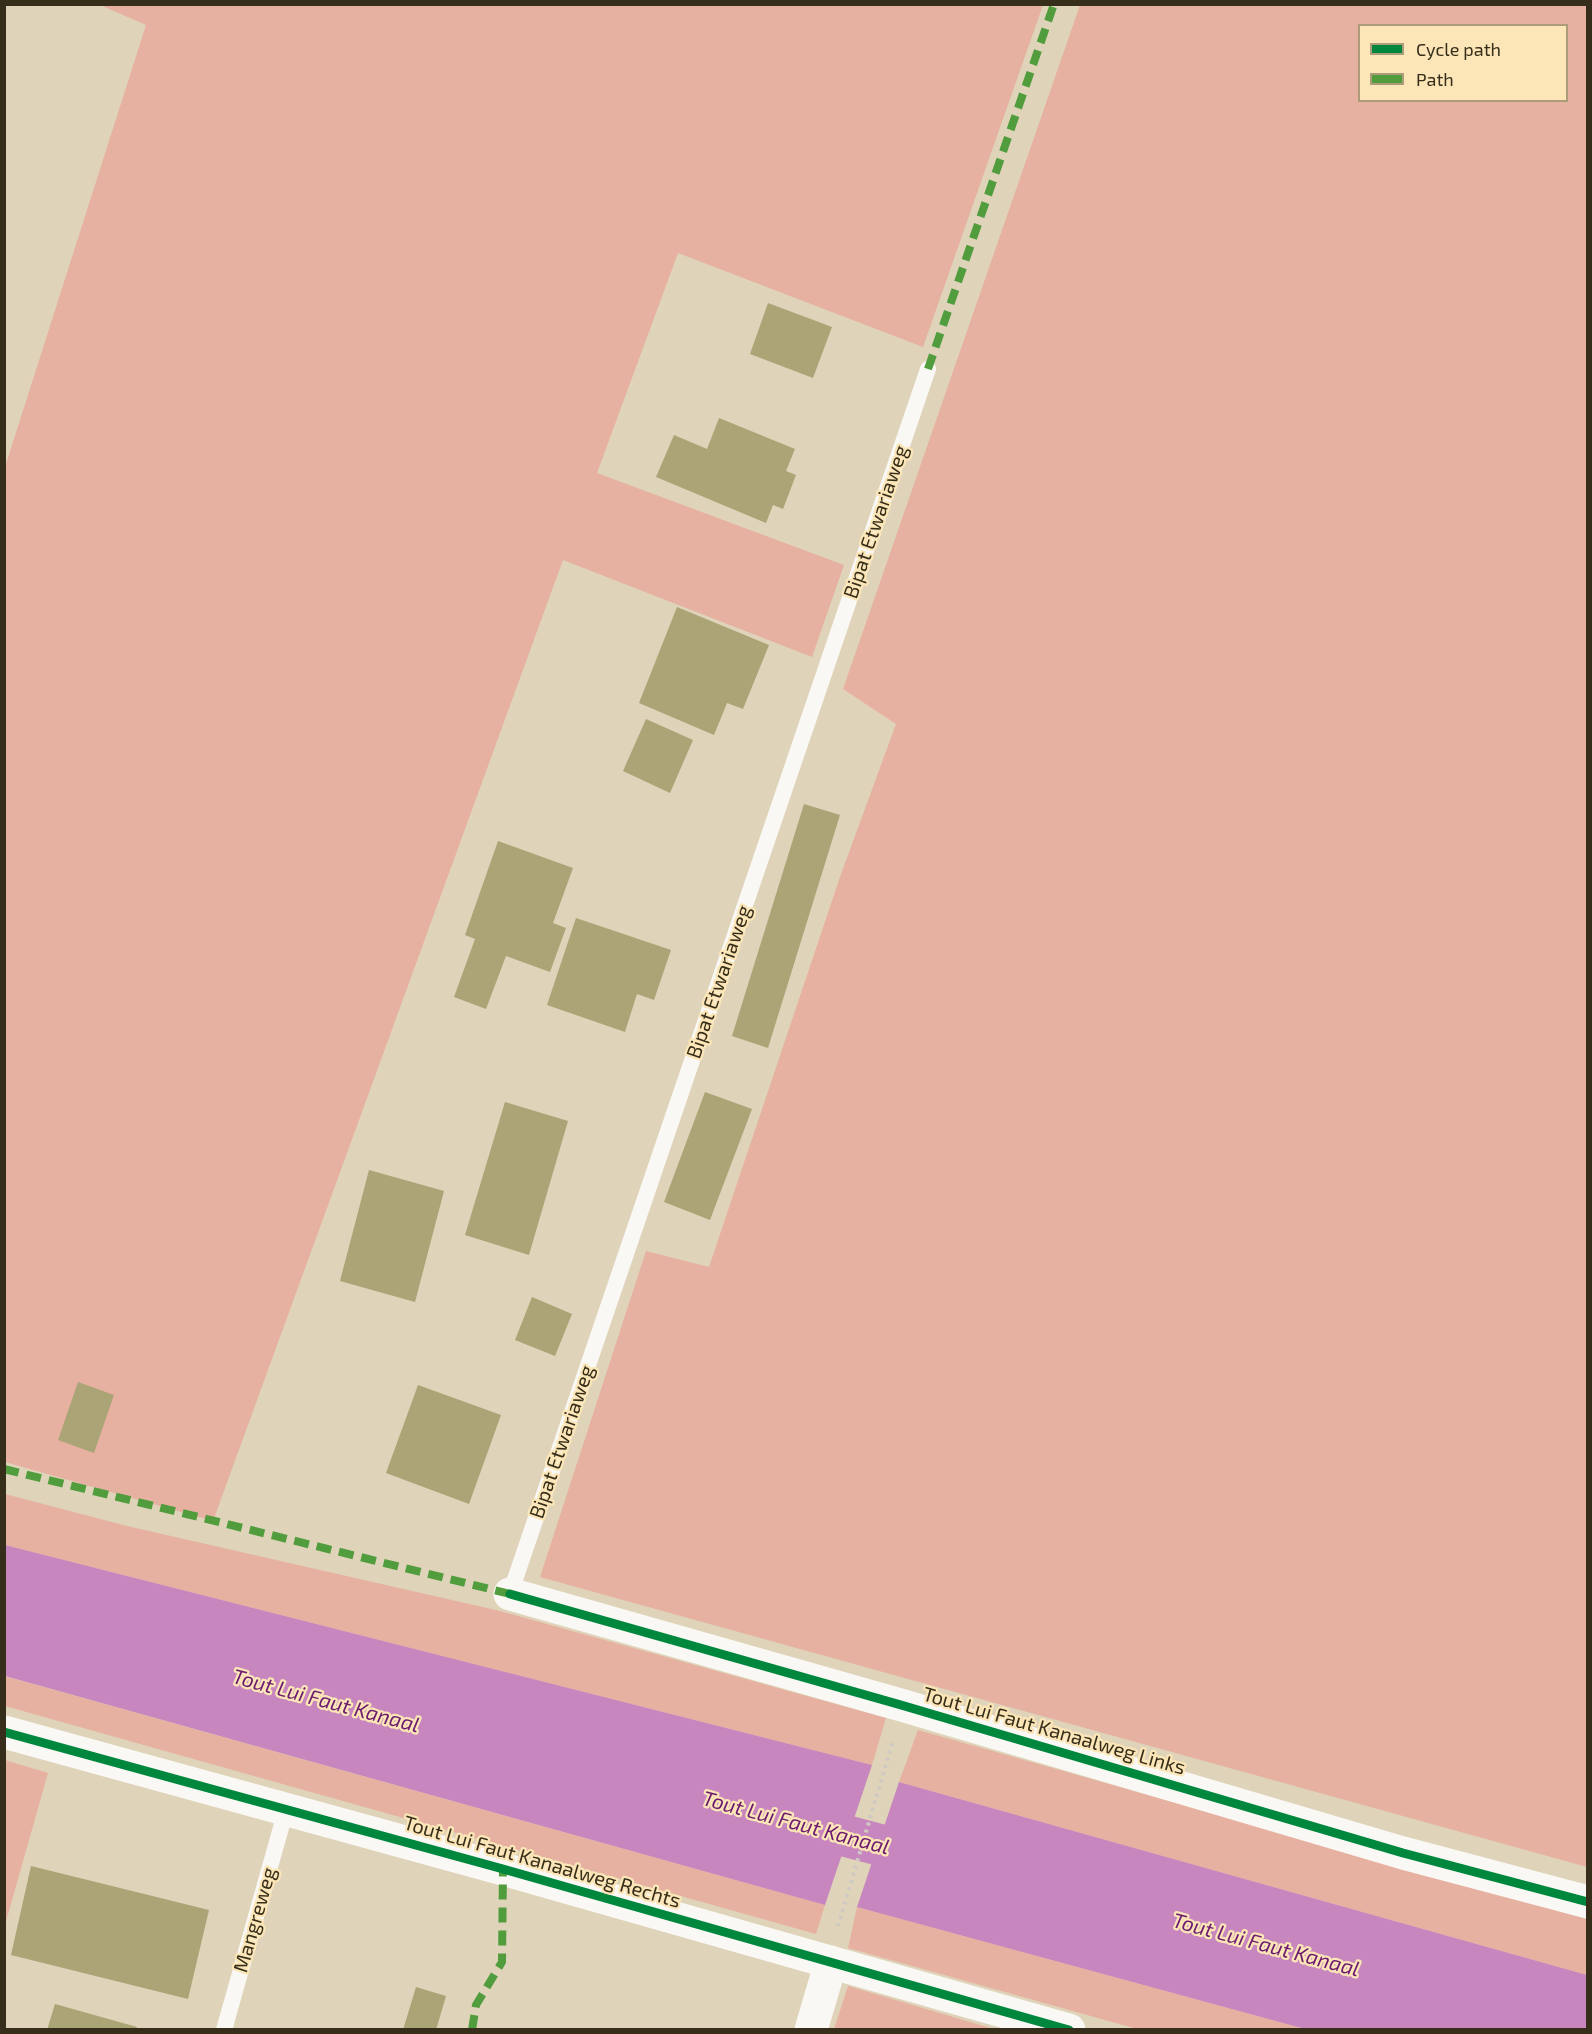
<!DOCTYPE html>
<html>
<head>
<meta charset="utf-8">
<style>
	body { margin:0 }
	#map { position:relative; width:1592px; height:2034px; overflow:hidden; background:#dfd3b9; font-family:"Exo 2",sans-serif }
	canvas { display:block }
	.frame { position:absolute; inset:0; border:6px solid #362e1b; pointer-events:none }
	.legend { position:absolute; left:1358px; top:24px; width:210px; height:78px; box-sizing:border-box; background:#fce6b7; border:2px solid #ad9c79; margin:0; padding:8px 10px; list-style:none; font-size:18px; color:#362e1b }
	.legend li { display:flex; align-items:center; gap:12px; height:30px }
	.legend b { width:30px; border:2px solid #ad9c79 }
</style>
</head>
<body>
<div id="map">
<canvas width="1592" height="2034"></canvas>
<div class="frame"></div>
<ul class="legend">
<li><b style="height:8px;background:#00873e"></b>Cycle path</li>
<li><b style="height:8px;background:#519d3e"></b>Path</li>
</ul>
</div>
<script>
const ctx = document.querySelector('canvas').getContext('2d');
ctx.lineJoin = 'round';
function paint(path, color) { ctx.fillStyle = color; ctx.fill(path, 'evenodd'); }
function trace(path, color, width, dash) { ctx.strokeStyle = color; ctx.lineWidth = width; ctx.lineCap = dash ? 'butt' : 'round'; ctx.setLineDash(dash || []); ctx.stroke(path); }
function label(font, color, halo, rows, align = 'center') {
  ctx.font = font + ' "Exo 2",sans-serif'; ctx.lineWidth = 4.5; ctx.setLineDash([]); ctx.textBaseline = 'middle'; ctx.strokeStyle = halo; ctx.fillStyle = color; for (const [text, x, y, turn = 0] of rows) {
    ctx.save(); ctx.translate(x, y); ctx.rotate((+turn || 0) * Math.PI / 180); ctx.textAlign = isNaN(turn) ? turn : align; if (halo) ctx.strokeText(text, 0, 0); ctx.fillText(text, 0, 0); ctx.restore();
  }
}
paint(new Path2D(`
	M100,5H1043L923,347L678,253L597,473L844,565L812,657L563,560L213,1521L5,1462V467L146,25Z
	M1080,5H1587V1867L540,1577L646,1251L709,1267L840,877L896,724L843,689ZM1360,26H1566V100H1360Z
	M5,1494L127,1526L500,1611L886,1718L872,1765L5,1545Z
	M4,1676L825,1905L816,1934L5,1706Z
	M918,1730L1587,1919V1975L899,1782Z
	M5,1760L48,1773L5,1925L4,1760Z
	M857,1907L1305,2029H1137L848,1948Z
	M848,1986L994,2029H834Z`), '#e6b1a1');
paint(new Path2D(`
	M5,1545L872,1765L825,1905L5,1676Z
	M899,1782L1587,1975V2029H1305L857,1907Z`), '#c786be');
trace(new Path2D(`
	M793,1822L933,1859`), '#c786be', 42);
paint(new Path2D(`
	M768,303L832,327L813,378L750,354Z
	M719,418L795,449L786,471L796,475L783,509L773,505L766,523L656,477L674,435L707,449Z
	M677,607L769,645L743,709L727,703L714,735L639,703Z
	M646,719L693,740L670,793L623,771Z
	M804,804L840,815L768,1048L732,1036Z
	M498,841L573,868L553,923L566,928L550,972L506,956L486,1009L454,997L475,939L465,935Z
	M576,918L671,950L654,1000L637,994L625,1032L547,1005Z
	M705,1092L752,1109L710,1220L664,1202Z
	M505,1102L568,1121L529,1255L465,1235Z
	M369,1170L444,1191L415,1302L340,1281Z
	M532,1297L572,1314L555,1356L515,1340Z
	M78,1382L114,1395L94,1453L58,1440Z
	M418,1385L501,1415L469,1504L386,1473Z
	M31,1866L209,1910L188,1999L11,1955Z
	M416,1987L446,1996L436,2030H403Z
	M55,2004L137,2027L136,2030H47Z`), '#aba476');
trace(new Path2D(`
	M838,1926L893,1741`), '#cecac3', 4, [3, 4.5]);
trace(new Path2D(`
	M510,1594L928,369
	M224,2030L286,1810`), '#faf8f4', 16);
trace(new Path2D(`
	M510,1594L901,1705L1403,1853L1588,1902
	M811,2030L831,1962`), '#faf8f4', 33);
trace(new Path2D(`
	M4,1732L503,1869L1069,2030`), '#faf8f4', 33);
trace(new Path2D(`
	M928,369L1054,4
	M4,1469L510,1594
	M472,2030L476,2005L502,1962L503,1869`), '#519d3e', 8, [15, 8]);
trace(new Path2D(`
	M510,1594L901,1705L1403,1853L1588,1902
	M4,1732L503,1869L1069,2030`), '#00873e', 9);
label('20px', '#362e1b', '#fce6b7', [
	["Bipat Etwariaweg",876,522,-71],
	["Bipat Etwariaweg",719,982,-71],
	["Bipat Etwariaweg",562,1442,-71],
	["Tout Lui Faut Kanaalweg Links",1054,1731,16],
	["Tout Lui Faut Kanaalweg Rechts",542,1862,16],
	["Mangreweg",255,1920,-74]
]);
label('italic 21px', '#6c1b70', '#fce6b7', [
	["Tout Lui Faut Kanaal",326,1701,15],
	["Tout Lui Faut Kanaal",796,1823,15],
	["Tout Lui Faut Kanaal",1266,1945,15]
]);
</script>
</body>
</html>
